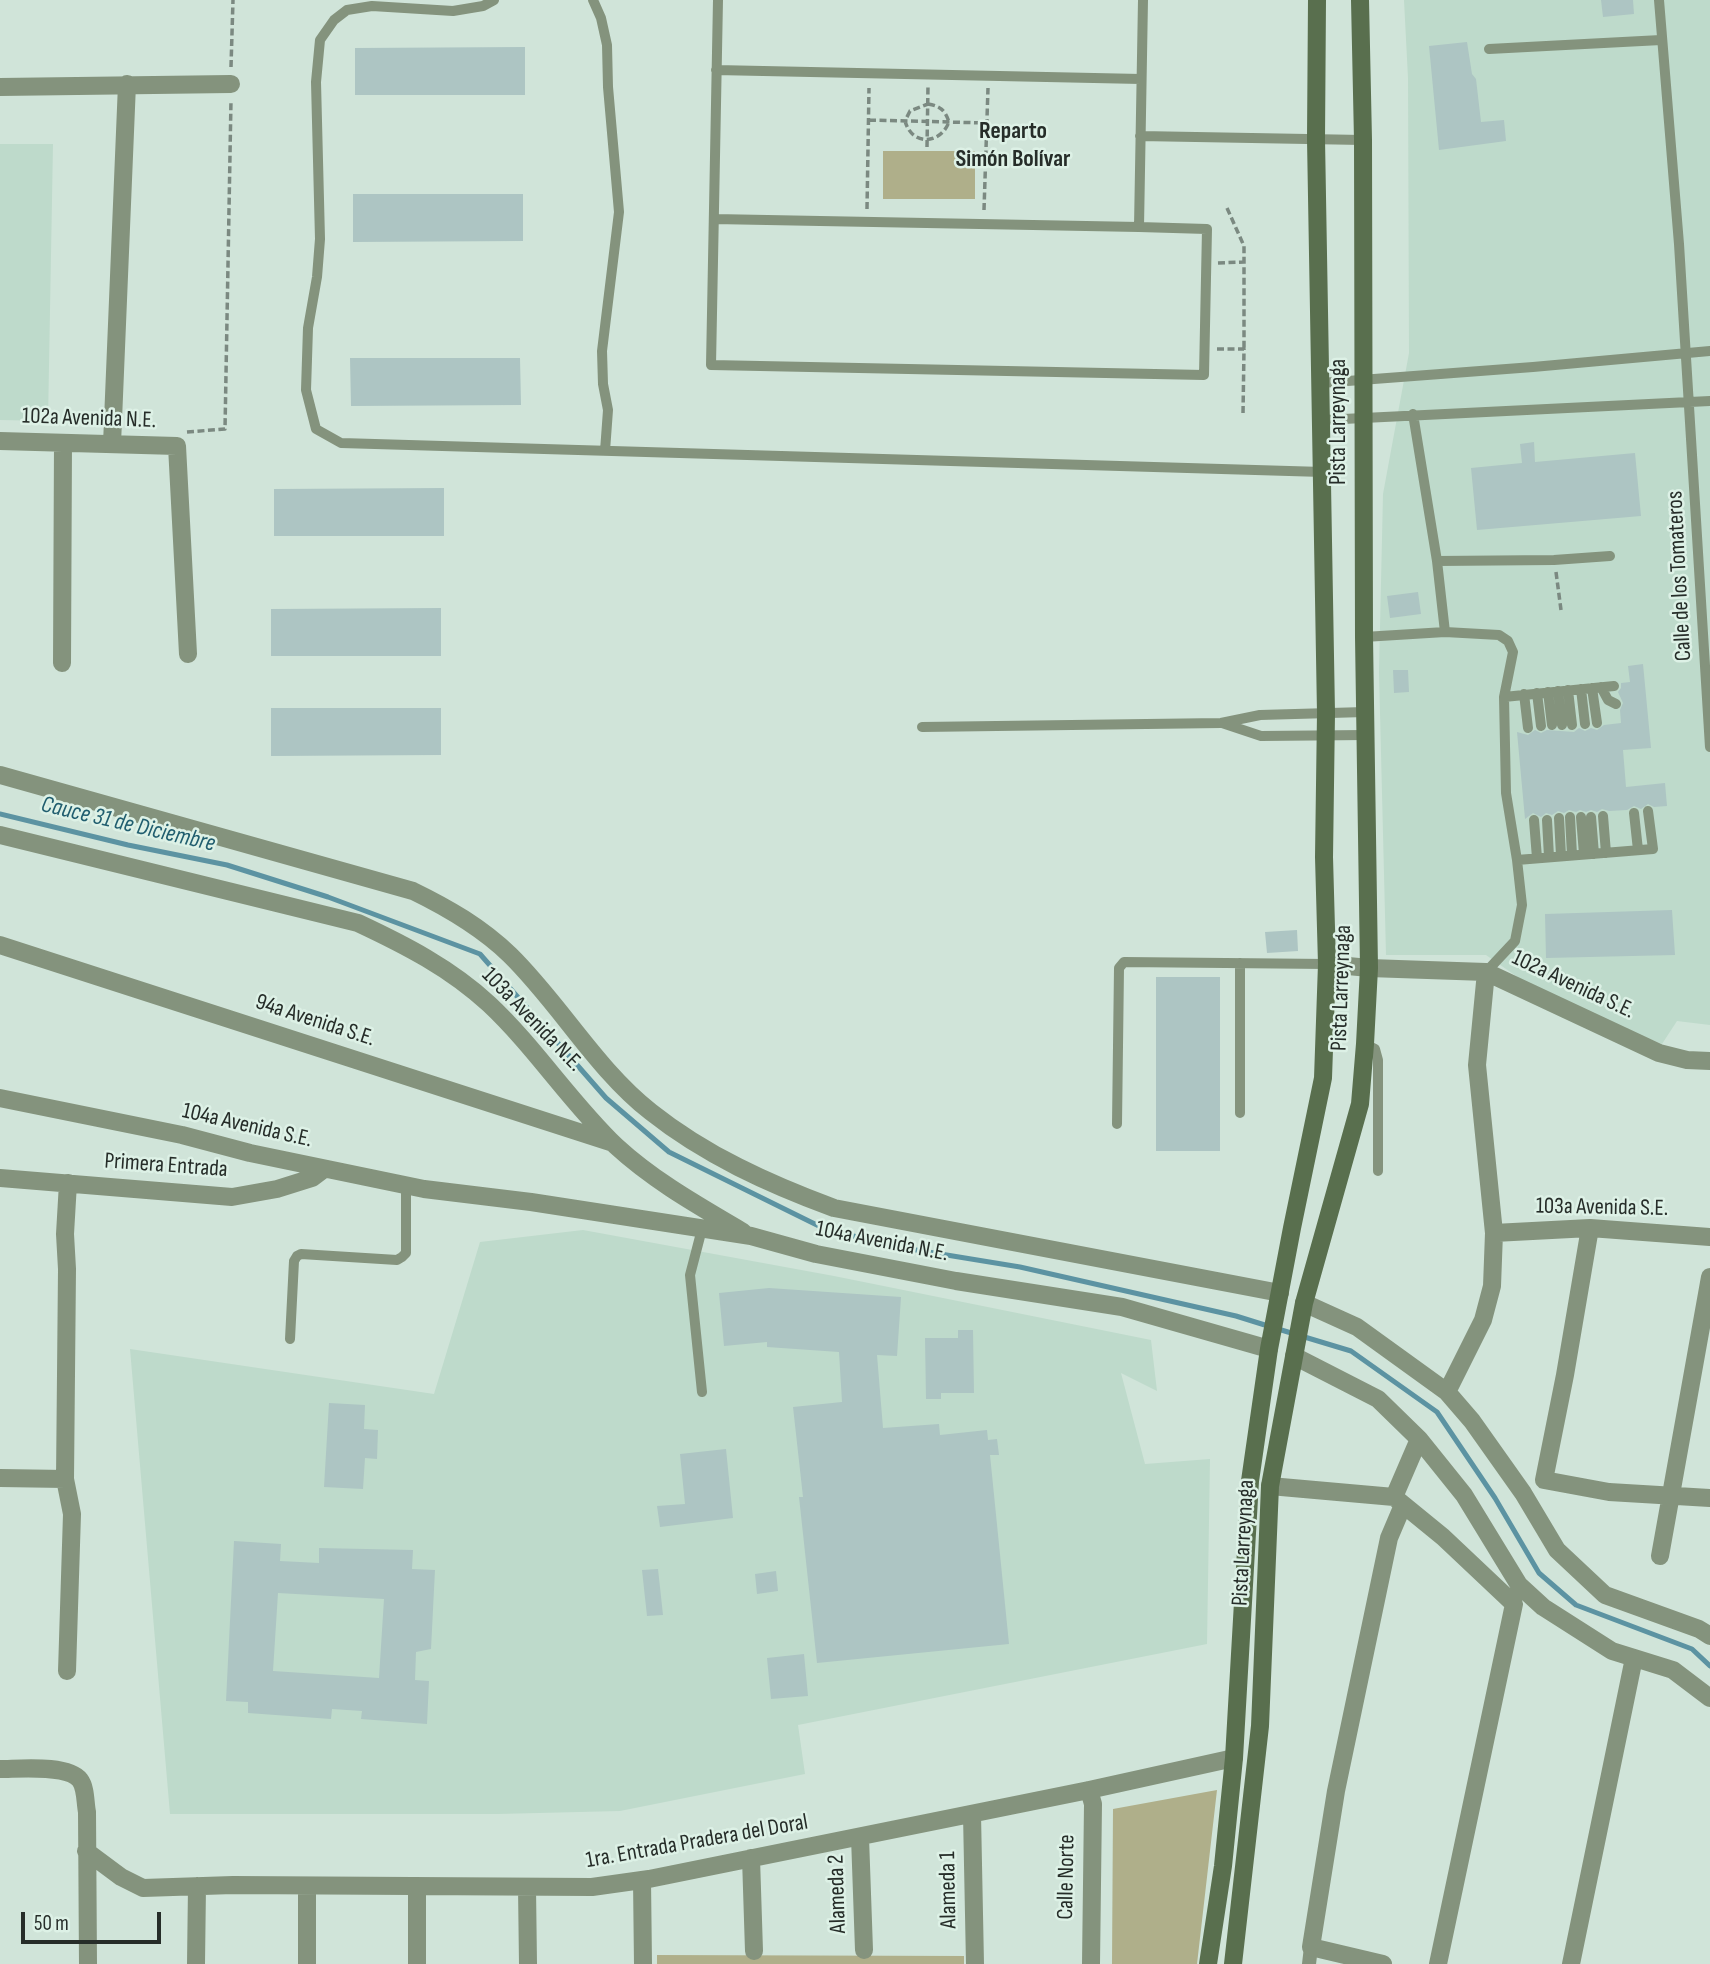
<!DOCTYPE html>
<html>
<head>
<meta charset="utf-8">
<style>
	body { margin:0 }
	#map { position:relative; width:1710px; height:1964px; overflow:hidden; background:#d0e4d9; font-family:"Sofia Sans Condensed",sans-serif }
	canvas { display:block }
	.scale { position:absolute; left:21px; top:1912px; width:140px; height:32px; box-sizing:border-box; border:4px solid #262d29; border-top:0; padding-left:9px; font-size:21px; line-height:24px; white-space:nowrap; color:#262d29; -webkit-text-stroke:5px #ddf1e6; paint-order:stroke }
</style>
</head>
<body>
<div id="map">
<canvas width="1710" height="1964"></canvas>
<div class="scale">50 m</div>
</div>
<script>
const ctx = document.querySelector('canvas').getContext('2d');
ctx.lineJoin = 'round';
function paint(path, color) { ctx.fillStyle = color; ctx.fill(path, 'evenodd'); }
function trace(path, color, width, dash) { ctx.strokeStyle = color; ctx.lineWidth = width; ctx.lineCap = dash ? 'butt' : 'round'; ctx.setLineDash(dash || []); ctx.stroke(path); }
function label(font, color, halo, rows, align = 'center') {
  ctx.font = font + ' "Sofia Sans Condensed",sans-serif'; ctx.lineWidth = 5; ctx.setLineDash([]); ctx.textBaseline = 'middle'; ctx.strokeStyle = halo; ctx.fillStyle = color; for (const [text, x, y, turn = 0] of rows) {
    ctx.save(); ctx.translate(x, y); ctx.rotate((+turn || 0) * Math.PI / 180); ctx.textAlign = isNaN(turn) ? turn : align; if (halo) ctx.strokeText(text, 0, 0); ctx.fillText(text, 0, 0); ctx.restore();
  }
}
paint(new Path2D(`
	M1404,0H1710V1025L1677,1021L1662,1044L1546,997L1486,955H1386L1379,672L1383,494L1409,353L1408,78Z
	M0,144H53L48,421L0,420Z
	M583,1230L834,1276L1151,1340L1157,1391L1121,1373L1145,1464L1210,1459L1207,1644L798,1725L805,1774L620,1811L498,1814H170L130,1349L434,1394L480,1242Z`), '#bedacb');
paint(new Path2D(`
	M883,151H975V199H883Z
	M1217,1790L1197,1964H1112L1113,1809Z
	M657,1955L964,1956V1964H657Z`), '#afaf8a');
trace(new Path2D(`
	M0,814L128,845L227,865L328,897L480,954L606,1098L669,1152L827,1230L910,1249L1020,1267L1236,1316L1268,1326
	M1278,1329L1351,1351L1437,1412L1495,1498L1539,1573L1576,1605L1692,1649L1710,1666`), '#5c93a2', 5);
paint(new Path2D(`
	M1601,0H1633L1634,14L1603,17Z
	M1467,42L1472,74L1476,79L1481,122L1504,120L1506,141L1439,150L1429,46Z
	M525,47V95H355V48Z
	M353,194H523V241L353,242Z
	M350,358H520L521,405L351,406Z
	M1534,442L1535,462L1635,453L1641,516L1477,530L1471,468L1522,463L1520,444Z
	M444,488V536H274V489Z
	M1418,592L1421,614L1390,618L1387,596Z
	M441,608V656H271V609Z
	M1643,664L1651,748L1623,750L1626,787L1665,783L1667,806L1654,807L1648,804L1641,809L1634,806L1627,810L1609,811L1602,809L1597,812L1591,810L1586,812L1580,810L1576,812L1569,810L1564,813L1558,811L1552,815L1546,813L1541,817L1533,813L1525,819L1517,732L1528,735L1535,730L1541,733L1547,730L1574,732L1579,728L1585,731L1591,728L1597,730L1604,725L1621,723L1620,710L1623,703L1618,692L1621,688V683L1630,682L1628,666Z
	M1393,670H1408L1409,692L1394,693Z
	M271,708H441V755L271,756Z
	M1672,910L1675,955L1546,958L1545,914Z
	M1297,930L1298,951L1267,953L1265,932Z
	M1156,977H1220V1151H1156Z
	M769,1288L901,1297L897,1356L877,1355L883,1428L939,1424L940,1435L987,1430L988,1440L997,1439L999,1455H990L1009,1644L817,1663L799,1497H803L793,1407L842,1402L839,1352L767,1347V1342L724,1346L719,1293Z
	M958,1330H973L974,1393H941V1399H926L925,1338H958Z
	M329,1403L365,1405L364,1429L378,1430L377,1459L365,1458L363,1489L324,1487Z
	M726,1449L733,1518L660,1527L657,1506L685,1504L680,1454Z
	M234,1541L281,1544L280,1561L319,1563V1548L413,1550L412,1569L435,1570L431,1649L416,1652L415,1680L429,1681L427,1724L361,1719L362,1711L332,1709L331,1719L248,1713V1702L226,1701ZM278,1593L384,1599L379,1678L273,1671Z
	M658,1569L663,1615L647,1616L642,1570Z
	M776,1571L778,1591L757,1594L755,1574Z
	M804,1654L808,1696L771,1699L767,1658Z`), '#adc5c3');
trace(new Path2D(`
	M231,67L233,0
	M928,104C940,106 945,110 949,122C940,145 912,146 905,121L910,111Z
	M869,120L987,123
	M927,147L928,86
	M1227,208L1244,246V349
	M867,209L869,88
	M984,210L988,88
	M1218,263L1244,262
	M1217,349H1244L1243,414
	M187,432L225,429L231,100
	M1556,572L1561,610`), '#7b8981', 3.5, [7, 3.5]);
trace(new Path2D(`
	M494,0L483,6L453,11L372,6L347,10L334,20L320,40L316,82L320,239L317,277L308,328L306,390L316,429L341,443L1323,472
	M593,0L601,18L607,45L608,87L619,212L602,351L603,384L608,410L605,451
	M718,0L711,365L1204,375L1207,229L1139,227L1143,0
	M1659,0L1679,244L1710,747
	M1489,49L1661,40
	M716,70L1141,79
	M1140,136L1363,140
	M714,219L1139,227
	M1321,383L1533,367L1710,351
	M1413,414L1437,561L1445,632
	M1323,420L1710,401
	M1437,561L1554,560L1610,556
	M1364,637L1445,632L1499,635L1508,641L1513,652L1504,697L1506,793L1517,860L1522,905L1515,941L1486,972
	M1601,687L1608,700L1616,704
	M1592,688L1597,723
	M1581,689L1585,724
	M1568,690L1572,725
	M1558,691L1562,725
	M1548,692L1552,725
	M1537,693L1541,726
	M1524,694L1528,728
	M1504,697L1614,686
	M1222,723L1261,736L1365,735
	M922,727L1221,723L1260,715L1365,712
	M1634,813L1638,850
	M1603,816L1606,853
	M1570,817L1572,855
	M1581,817L1584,854
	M1591,817L1594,854
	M1559,818L1561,856
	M1534,820L1537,858
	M1547,820L1549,857
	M1517,860L1653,849L1648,811
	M1365,1044L1375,1049L1378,1060V1171
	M1240,1113V963
	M1117,1124L1119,968L1124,962L1327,964
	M702,1229L690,1275L702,1392
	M290,1339L294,1261L297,1256L301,1254L397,1260L402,1257L406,1253V1186`), '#84937d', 10);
trace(new Path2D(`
	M1309,1964L1311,1947`), '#84937d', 14);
trace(new Path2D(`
	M0,87L231,84
	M0,441L177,446L188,654
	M112,444L127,84
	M62,663L63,443
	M0,775L413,891C448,908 481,927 510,955C560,1004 596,1069 651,1112C705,1155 769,1184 834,1208L1280,1293
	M0,835L358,923C405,945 450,968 489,1004C535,1047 570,1102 616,1146C654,1181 699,1206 743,1232
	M0,945L613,1143
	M1327,964L1369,968L1486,972L1659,1053L1687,1060L1710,1061
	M0,1098L182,1135L250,1153L424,1189L531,1202L751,1236L816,1254L956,1281L1122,1307L1269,1349
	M0,1178L232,1197L277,1189L312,1178L324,1169
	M1590,1228L1565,1375L1544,1480L1609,1492L1710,1498
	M1494,1233L1590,1228L1710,1237
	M1304,1303L1357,1327L1447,1392L1472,1421L1523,1493L1557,1550L1605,1595L1699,1629L1710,1636
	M1294,1356L1378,1399L1419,1439L1464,1495L1519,1585L1543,1607L1612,1651L1673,1670L1710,1698
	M1447,1392L1483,1320L1492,1286L1494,1233L1477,1065L1486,972
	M0,1478L65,1479
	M1270,1486L1394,1497L1443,1537L1514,1604L1438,1964
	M1394,1497L1419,1439
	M1660,1556L1710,1277
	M67,1671L72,1514L65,1479L67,1269L65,1234L68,1183
	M0,1769C19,1769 68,1764 80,1780C86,1788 85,1802 87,1812L88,1964
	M1089,1790L1093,1804L1091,1964
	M972,1814L975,1964
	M860,1837L864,1950
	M86,1851L121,1877L143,1888L233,1885L592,1887L649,1879L1089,1790L1234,1758
	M751,1858L754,1951
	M642,1880L643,1964
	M307,1886V1964
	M417,1887V1964
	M527,1887L528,1964
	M196,1964L197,1886
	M1383,1964L1311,1947L1336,1791L1389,1538L1403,1505
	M1571,1964L1634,1658`), '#84937d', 18);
trace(new Path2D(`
	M1208,1964L1223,1866L1234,1758L1250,1481L1269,1349L1292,1228L1323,1078L1327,964L1324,857L1326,713L1316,139L1317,0
	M1233,1964L1260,1726L1270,1486L1304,1303L1360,1104L1365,1044L1369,968L1364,637L1363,140L1360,0`), '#596f4e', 18);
label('23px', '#262d29', '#ddf1e6', [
	["102a Avenida N.E.",89,419,2],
	["Pista Larreynaga",1339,422,-90],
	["Calle de los Tomateros",1680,576,-93],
	["102a Avenida S.E.",1573,985,25],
	["Pista Larreynaga",1342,988,-88],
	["103a Avenida N.E.",532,1020,46],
	["94a Avenida S.E.",315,1021,18],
	["104a Avenida S.E.",247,1126,13],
	["Primera Entrada",166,1166,4],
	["103a Avenida S.E.",1602,1208,1],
	["104a Avenida N.E.",882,1242,11],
	["Pista Larreynaga",1244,1543,-87],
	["1ra. Entrada Pradera del Doral",697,1842,-10],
	["Calle Norte",1067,1877,-89],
	["Alameda 1",949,1890,-91],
	["Alameda 2",838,1894,-92]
]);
label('bold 24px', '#262d29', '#ddf1e6', [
	["Reparto",1013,132],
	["Simón Bolívar",1013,160]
]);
label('italic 24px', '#215e6f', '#ddf1e6', [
	["Cauce 31 de Diciembre",128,825,13]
]);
</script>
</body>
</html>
